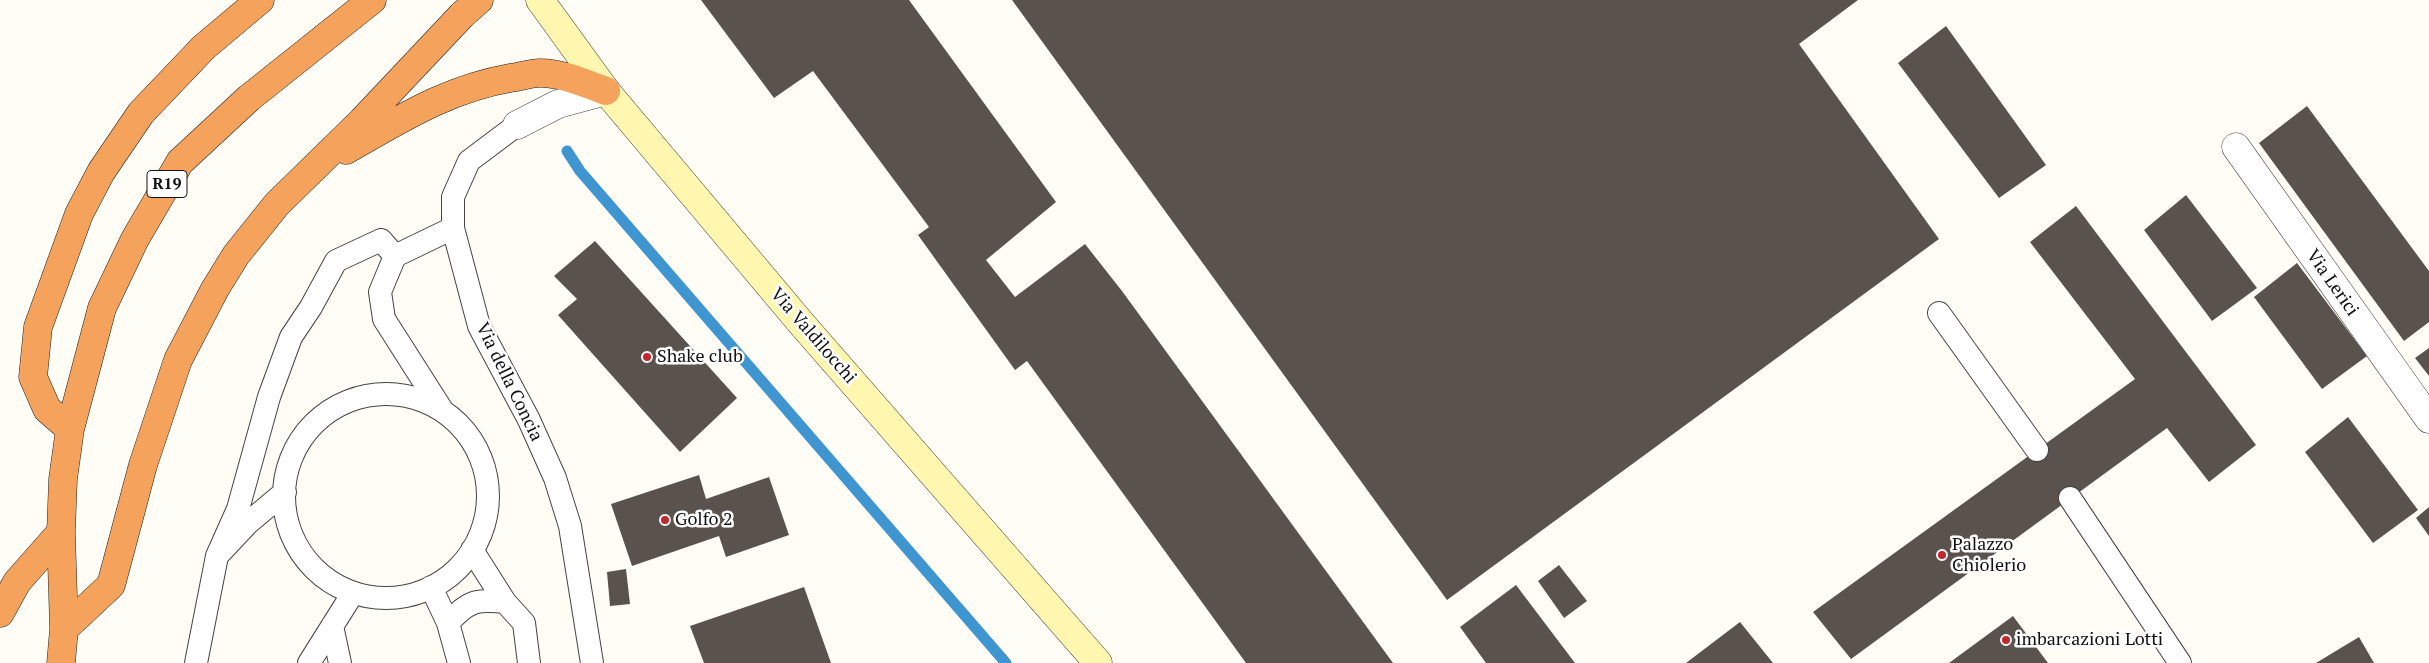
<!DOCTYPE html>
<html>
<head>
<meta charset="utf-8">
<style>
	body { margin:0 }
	canvas { display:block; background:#fffdf5 }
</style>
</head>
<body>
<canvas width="2429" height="663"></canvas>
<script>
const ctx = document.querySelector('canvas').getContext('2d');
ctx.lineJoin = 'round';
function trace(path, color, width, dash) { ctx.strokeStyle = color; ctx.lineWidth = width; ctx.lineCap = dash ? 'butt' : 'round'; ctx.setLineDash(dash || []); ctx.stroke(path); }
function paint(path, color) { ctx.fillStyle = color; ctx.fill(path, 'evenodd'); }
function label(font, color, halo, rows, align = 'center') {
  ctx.font = font + ' "PT Serif",serif'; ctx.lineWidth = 5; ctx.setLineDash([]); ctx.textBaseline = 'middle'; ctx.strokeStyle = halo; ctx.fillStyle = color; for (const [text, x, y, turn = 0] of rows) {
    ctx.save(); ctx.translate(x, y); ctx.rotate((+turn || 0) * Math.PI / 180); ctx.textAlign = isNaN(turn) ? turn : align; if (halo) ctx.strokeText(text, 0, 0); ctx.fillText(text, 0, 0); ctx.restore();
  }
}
trace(new Path2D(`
	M567,151L580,171L1006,663`), '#3e95cf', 11);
paint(new Path2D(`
	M701,0H909L1056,202L986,260L1015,297L1085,244L1122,291L1393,663H1246L1027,361L1015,370L918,235L929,227L813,71L774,98Z
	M1012,0H1858L1799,44L1939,239L1447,600Z
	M1946,26L2046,165L1999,198L1898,63Z
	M2307,106L2429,271V322L2404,341L2259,143Z
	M2186,195L2257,288L2212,321L2144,230Z
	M2076,206L2256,445L2209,482L2167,428L1851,659L1813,612L2135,379L2030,242Z
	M595,241L737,398L680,452L558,315L577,299L554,276Z
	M2297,263L2367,356L2322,389L2254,297Z
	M2429,348V376L2415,358Z
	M2348,417L2418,510L2373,543L2305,452Z
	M699,475L706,499L769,477L789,535L726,557L719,536L632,566L611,504Z
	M2429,507V536L2416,518Z
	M1559,565L1587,601L1564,618L1538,581Z
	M626,569L630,604L610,606L607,572Z
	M1516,585L1575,663H1486L1460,627Z
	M804,587L831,663H704L690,626Z
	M2013,616L2048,663H1949Z
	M1740,622L1773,663H1686Z
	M2359,637L2374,663H2316Z`), '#5a524d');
const lane = new Path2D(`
	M517,125L469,161L453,197V228L479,326L529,420L555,478L570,526L592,663
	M395,256L453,228
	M1939,313L2037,450
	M284 496a102 102 0 1 1 204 0a102 102 0 1 1-204 0Z
	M2070,498L2180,663
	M472,550L505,602
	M217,556L238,509L269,397L291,337L311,307L336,261L381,240L395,256L380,292L384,319L442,410
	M431,587L448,623
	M332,626L340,663
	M196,663L217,556L248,523L285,492
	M309,663L353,593
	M459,663L448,623C468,601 476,599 505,602L524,623L529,663`);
const street = new Path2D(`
	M517,125L558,104L606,91
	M2236,147L2429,419`);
const secondary = new Path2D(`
	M540,0L606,91L801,323L1098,663`);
const highway = new Path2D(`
	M346,150C401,119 447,89 510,78C520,77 530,73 540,73C563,73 586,84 606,91
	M70,429L47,409L33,377L38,327L79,214L101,172L141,113L204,47L260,0
	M0,613L17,582L61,532
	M64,629L111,585L143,465L178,360L215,289L236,255L277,204L362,121L462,15L479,0
	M61,663L64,629L61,532L63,479L70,429L102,308L135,239L180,162L249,98L372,0`);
trace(lane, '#444', 24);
trace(street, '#444', 29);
trace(secondary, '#333', 29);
trace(highway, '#222', 29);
trace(lane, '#fff', 22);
trace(street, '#fff', 28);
trace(secondary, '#fff7b0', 28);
trace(highway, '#f5a35c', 28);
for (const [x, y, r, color] of [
	[647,357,5,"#c4262d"],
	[665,520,5,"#c4262d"],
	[1942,555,5,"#c4262d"],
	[2006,640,5,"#c4262d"]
]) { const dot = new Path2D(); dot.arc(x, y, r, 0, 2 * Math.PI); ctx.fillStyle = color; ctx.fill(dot); trace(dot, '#fff', 2); }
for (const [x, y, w] of [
	[167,184,40]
]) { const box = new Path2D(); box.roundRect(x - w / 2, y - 13.5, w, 27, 4); ctx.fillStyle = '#fff'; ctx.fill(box); trace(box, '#111', 1); }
label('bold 16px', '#111', null, [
	["R19",167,184]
]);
label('18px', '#111', '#fff', [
	["Via Lerici",2332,283,55],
	["Via Valdilocchi",813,336,49],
	["Via della Concia",509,382,64]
]);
label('18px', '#111', '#fff', [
	["Shake club",657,357],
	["Golfo 2",675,520],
	["Palazzo",1952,545],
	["Chiolerio",1952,566],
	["imbarcazioni Lotti",2016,640]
], 'left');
</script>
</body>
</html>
